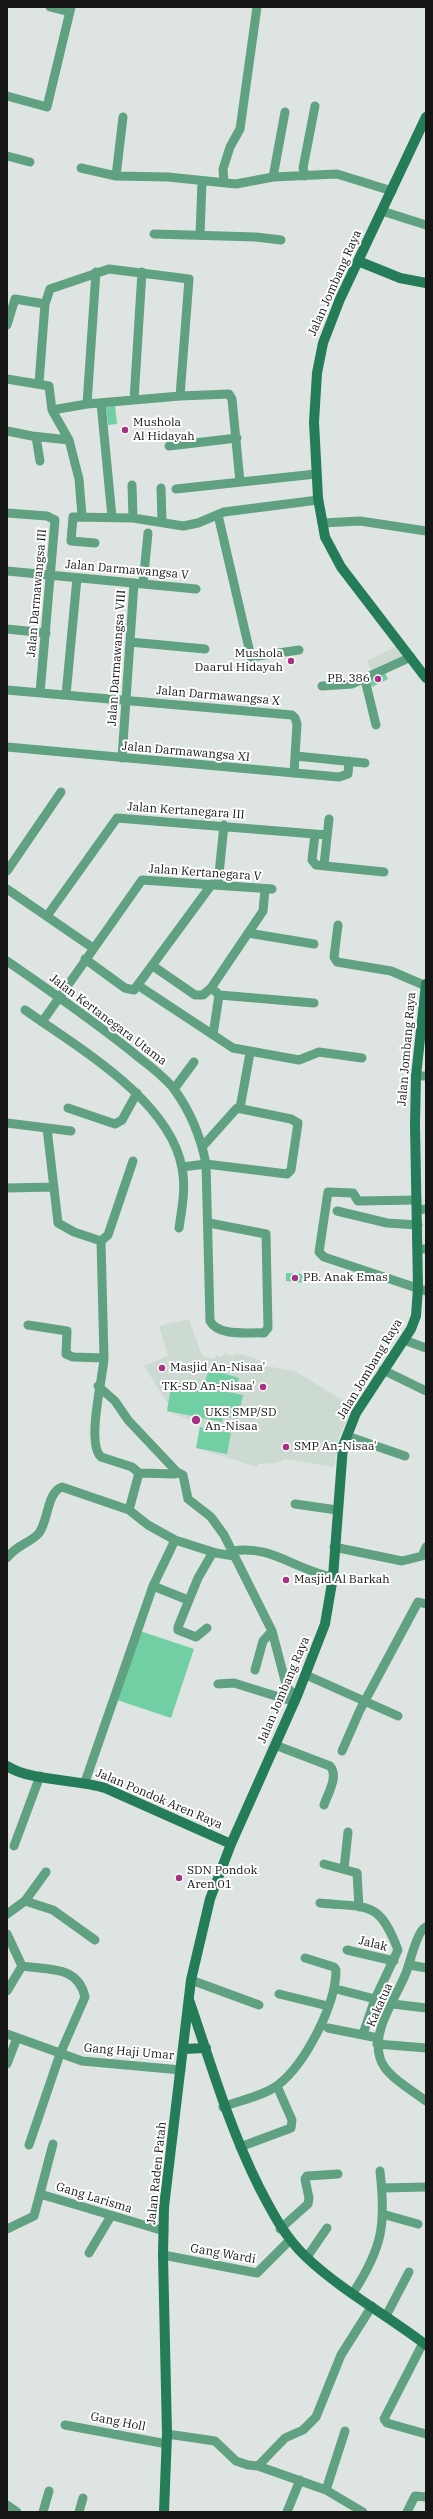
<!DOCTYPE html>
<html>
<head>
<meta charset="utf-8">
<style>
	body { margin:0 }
	#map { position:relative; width:433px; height:2519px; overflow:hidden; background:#dee4e1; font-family:"IBM Plex Serif",serif }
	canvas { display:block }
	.frame { position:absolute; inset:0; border:8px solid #141514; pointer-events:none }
</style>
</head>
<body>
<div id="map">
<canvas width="433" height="2519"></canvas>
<div class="frame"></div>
</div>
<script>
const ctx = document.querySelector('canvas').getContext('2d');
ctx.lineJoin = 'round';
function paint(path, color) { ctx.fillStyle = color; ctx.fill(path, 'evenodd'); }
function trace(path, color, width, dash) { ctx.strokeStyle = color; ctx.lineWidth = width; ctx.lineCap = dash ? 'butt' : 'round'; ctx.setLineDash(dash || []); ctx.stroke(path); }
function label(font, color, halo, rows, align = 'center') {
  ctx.font = font + ' "IBM Plex Serif",serif'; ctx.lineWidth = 4; ctx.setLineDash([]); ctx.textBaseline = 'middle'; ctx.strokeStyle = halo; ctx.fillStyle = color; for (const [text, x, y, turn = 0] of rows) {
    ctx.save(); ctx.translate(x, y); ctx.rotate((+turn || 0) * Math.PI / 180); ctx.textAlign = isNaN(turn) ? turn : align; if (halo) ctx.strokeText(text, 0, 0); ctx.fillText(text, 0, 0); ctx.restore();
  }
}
paint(new Path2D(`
	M397,646L404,659L373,674L367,661Z
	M189,1319L202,1356L215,1359L216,1355L222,1357L224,1353L234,1356V1353L240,1354L255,1358L261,1362L260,1365L295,1371L352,1406L339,1437L334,1467L283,1459L282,1461L276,1463L259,1464L257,1467L196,1448L200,1424L167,1411L168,1404L144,1366L168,1356L159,1326Z`), '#cddad2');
paint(new Path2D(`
	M115,405L117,424L108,425L106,407Z
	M384,671L388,679L372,687L368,679Z
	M286,1273L304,1274V1283L286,1281Z
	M209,1369L239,1378L235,1391L205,1382Z
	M172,1381L243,1395L238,1419L223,1416L222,1422L167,1411Z
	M200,1427L231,1433L227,1454L196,1448Z
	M140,1631L194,1649L171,1718L117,1700Z`), '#72cfa3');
trace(new Path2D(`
	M50,7L70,12
	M7,96L47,107L71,7
	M7,156L30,162
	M81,168L116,176L168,177L236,184L273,177L337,174L392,191
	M116,176L123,117
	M305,176L303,168L315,106
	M273,177L285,112
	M224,183L223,169L230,147L240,129L257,7
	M382,211L426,225
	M154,234L256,237L281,240
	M200,235L202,182
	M96,272L87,404L180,396L229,394L232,399L240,482
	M7,325L15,299L45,304
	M7,379L49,386L52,410L87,404
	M39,383L45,304L50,289L109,269L189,279L180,396
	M134,400L142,272
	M101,403L112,517
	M7,431L32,436L69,440L52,410
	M36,437L40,461
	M69,440L79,479L82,516
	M169,446L237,438
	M132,485L133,518
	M161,488L162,522
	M176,489L316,474
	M7,513L47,516L55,520L40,693
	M218,515L251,657L299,650
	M322,523L360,521L426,531
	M95,543L71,541L73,517L133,518L183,526L198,523L224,512L318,500
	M7,571L196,589
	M143,584L148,533
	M7,629L46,633
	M130,642L205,649
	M365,680L376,725
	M322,686L352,684L411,657
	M7,690L292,715L295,718L297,724L294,773
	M66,695L77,578
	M7,747L339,777L348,774L349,761
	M296,756L365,763
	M122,758L134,583
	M315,834L312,860L316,865L384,872
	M324,865L329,819
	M7,871L61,792
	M218,884L224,825
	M7,889L93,948
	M47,916L117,818L327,835
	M338,925L334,957L337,962L391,971L426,986
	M248,933L314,944
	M85,959L125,988L134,990L212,884
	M7,961C49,990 91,1019 131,1051C145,1063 162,1074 174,1089C190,1111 201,1138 206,1164L210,1321C219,1337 248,1332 264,1333L268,1328L266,1234L209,1223
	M153,966L195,995H203L211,988L263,911L265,889
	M139,986L233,1048L299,1060L319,1052L362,1058
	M219,995L314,1003
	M25,1010C77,1047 170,1100 182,1168C186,1188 182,1208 179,1228
	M42,1022L142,880L272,889
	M213,1035L219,995L215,991
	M416,1076H426
	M174,1089L194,1062
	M68,1108L115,1124L122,1120L137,1093
	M240,1108L250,1053
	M7,1123L47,1128L58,1223L74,1232L101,1241L104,1358C103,1378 86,1443 101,1457L132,1467L139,1473L129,1510
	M47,1128L71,1131
	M182,1167L206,1164L287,1174L291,1170L298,1123L291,1119L237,1108L203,1146
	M7,1188L54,1187
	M417,1200L358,1201L353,1193L328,1192L319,1252L324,1257L426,1291
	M417,1210L426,1209
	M337,1211L387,1223L418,1225
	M101,1241L108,1235L133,1161
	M418,1249H426
	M28,1325L67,1331L66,1354L73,1357L104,1358
	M404,1340L426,1348
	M383,1370L426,1391
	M98,1386L115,1401L128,1420L177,1472L175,1474L139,1473
	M347,1436L405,1456
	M177,1472L183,1475L188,1499L211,1517L224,1535L272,1631L287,1688L297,1696
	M295,1504L337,1510
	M334,1547L402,1561L422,1556L426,1547
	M233,1551C270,1544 297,1571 333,1577
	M7,1558C17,1544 31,1543 39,1533C48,1522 47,1492 62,1487L129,1510L148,1525L175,1540L216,1553L234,1556
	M153,1586L188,1600
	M207,1628L196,1637L178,1630V1627L198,1578L213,1552
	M255,1670L263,1641L272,1631
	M306,1675L398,1716
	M218,1684L234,1683L295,1702
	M275,1745L330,1766C339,1776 328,1793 324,1805
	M342,1751L360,1710L418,1602L426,1604
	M85,1782L153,1586L175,1540
	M14,1846L40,1776
	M324,1864L357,1873L359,1907
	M344,1869L348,1832
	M25,1901L53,1910L95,1940
	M320,1903C369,1908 379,1900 398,1950L375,1999L363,2034
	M7,1914L25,1901L46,1872
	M426,1927C417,1930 410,1963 406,1973C396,1998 371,2031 380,2058C385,2076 412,2090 426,2101
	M7,1934L22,1966
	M347,1950L394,1961
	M410,1965L426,1968
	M22,1966C48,1970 78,1965 85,1997L60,2054L29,2145
	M191,1980L259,2005
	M340,1990L375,1999
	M7,1991L22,1966
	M279,1994L328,2006
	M393,2004L426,2008
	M328,2028L378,2038
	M7,2034L82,2061L181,2070
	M377,2044L426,2048
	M7,2064L17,2038
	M223,2107C238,2101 266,2095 278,2085C305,2064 336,2005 336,1970L334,1967L305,1958
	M240,2147L291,2128L292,2120L277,2086
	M382,2188L426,2187
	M40,2194L164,2231
	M382,2214L418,2224
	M7,2229L34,2216L53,2144
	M280,2229L308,2204L309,2198L305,2179L307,2176L338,2174
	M89,2253L111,2216
	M163,2255L257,2273L290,2240
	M307,2257L327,2228
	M353,2293C383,2247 386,2224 380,2171
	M386,2316L409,2272
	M423,2343L384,2419L387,2423L426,2434
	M65,2425L167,2444
	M167,2434L215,2441L236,2461L248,2465L258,2466L326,2490L363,2512
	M258,2466L285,2438L303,2430L316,2417L341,2355L372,2306
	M326,2490L345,2431
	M7,2505L17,2512
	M43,2512L49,2491
	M79,2512L83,2498
	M287,2512L300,2480
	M407,2512L415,2496L426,2497`), '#60a181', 9);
trace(new Path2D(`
	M426,117L340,299L323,343L317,373L314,422L318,498L325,537L341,567L426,678
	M358,261L400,278L426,283
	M7,1766C29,1781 77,1779 105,1788L231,1844
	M189,2000C211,2064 229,2127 259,2187C273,2214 285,2237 306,2257C342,2291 387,2315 426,2345
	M183,2049L206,2048
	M164,2512L167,2434L163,2255L164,2207L191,1980L210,1899L231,1844L297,1696L325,1624L333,1577L343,1446L356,1413L411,1329L416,1316L418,1288L415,1125L416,1076L426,984`), '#247c58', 10);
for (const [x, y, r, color] of [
	[125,430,4,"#a83085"],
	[291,661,4,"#a83085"],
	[378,679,4,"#a83085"],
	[295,1278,4,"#a83085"],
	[162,1368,4,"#a83085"],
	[263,1387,4,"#a83085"],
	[196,1420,5,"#a83085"],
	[286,1447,4,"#a83085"],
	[286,1580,4,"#a83085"],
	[179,1878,4,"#a83085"]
]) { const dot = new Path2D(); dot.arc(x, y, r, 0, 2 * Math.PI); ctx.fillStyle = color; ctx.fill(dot); trace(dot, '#fff', 1.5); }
label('12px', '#141514', '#fff', [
	["Jalan Jombang Raya",335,283,-66],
	["Jalan Darmawangsa V",127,570,5],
	["Jalan Darmawangsa III",37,593,-85],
	["Jalan Darmawangsa VIII",117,658,-86],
	["Jalan Darmawangsa X",218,696,5],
	["Jalan Darmawangsa XI",186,752,5],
	["Jalan Kertanegara III",186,811,4],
	["Jalan Kertanegara V",205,873,4],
	["Jalan Kertanegara Utama",108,1020,37],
	["Jalan Jombang Raya",407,1049,-85],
	["Jalan Jombang Raya",370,1369,-59],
	["Jalan Jombang Raya",284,1690,-67],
	["Jalan Pondok Aren Raya",159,1799,23],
	["Jalak",373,1944,14],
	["Kakatua",380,2005,-66],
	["Gang Haji Umar",129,2052,5],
	["Jalan Raden Patah",157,2173,-84],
	["Gang Larisma",94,2198,17],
	["Gang Wardi",223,2254,10],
	["Gang Holl",118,2422,11]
]);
label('12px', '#141514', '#fff', [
	["Mushola",133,423],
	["Al Hidayah",133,437],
	["Mushola",283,654,"right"],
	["Daarul Hidayah",283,668,"right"],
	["PB. 386",370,679,"right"],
	["PB. Anak Emas",303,1278],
	["Masjid An-Nisaa'",170,1368],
	["TK-SD An-Nisaa'",255,1387,"right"],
	["UKS SMP/SD",205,1413],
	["An-Nisaa",205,1427],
	["SMP An-Nisaa'",294,1447],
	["Masjid Al Barkah",294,1580],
	["SDN Pondok",187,1871],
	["Aren 01",187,1885]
], 'left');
</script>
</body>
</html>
